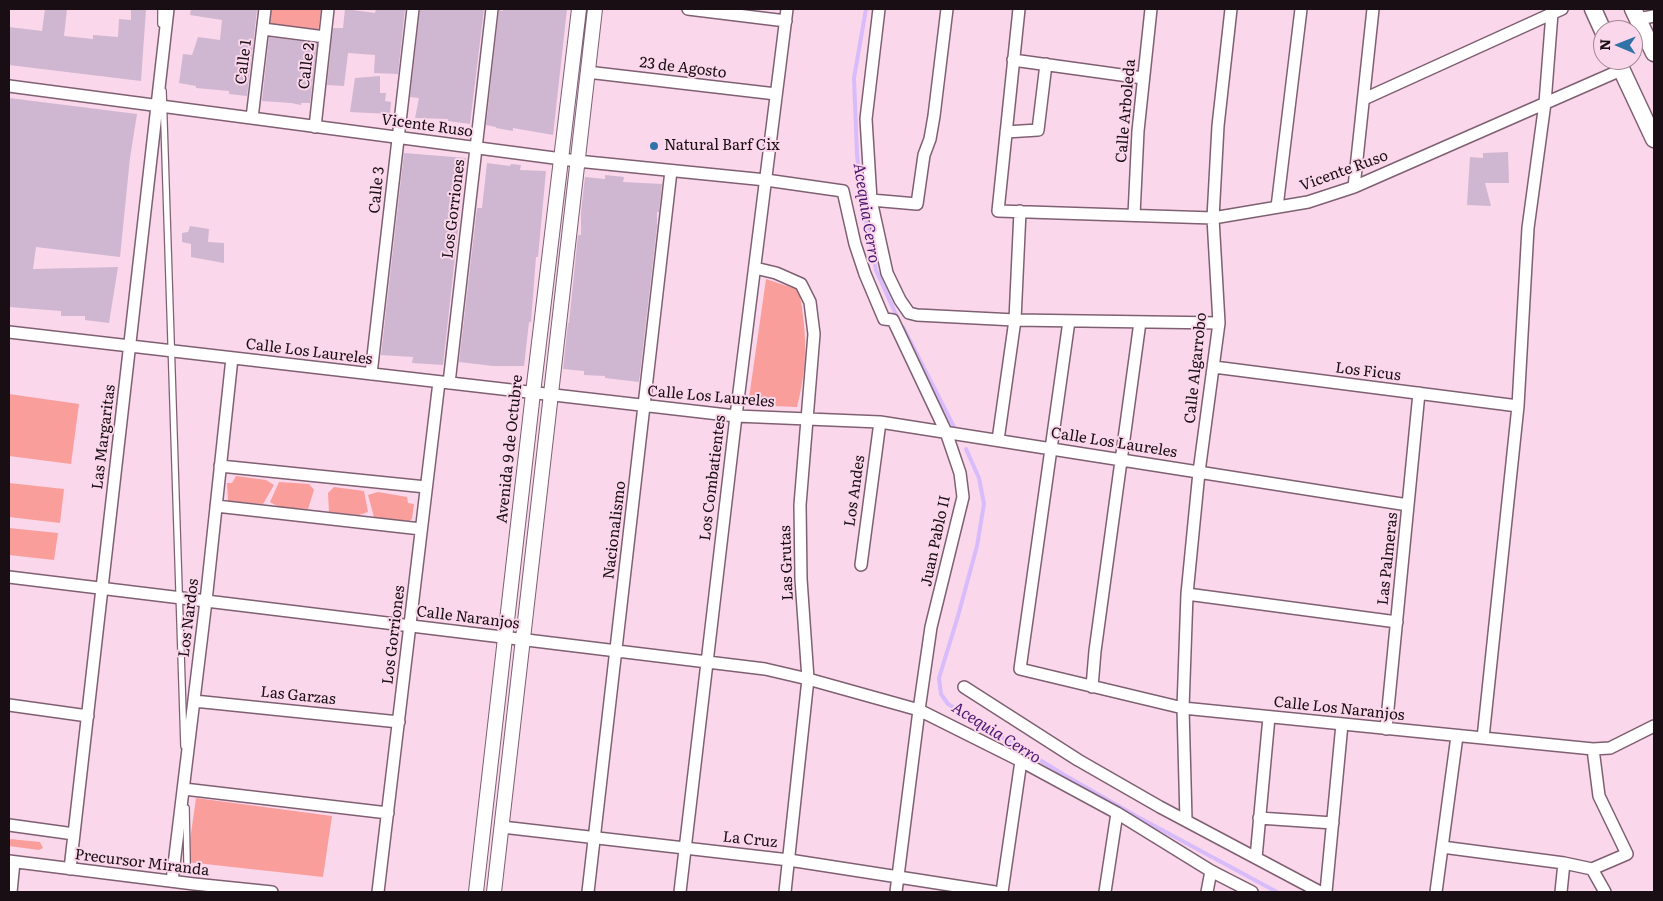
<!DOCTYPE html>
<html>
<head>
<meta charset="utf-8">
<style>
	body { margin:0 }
	#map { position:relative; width:1663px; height:901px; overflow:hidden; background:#fbd7eb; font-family:Literata,serif }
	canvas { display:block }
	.frame { position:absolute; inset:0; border:10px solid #190e14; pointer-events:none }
	.north { position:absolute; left:1593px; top:20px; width:50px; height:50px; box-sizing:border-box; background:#fbd7eb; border:1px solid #a18795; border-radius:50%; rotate:271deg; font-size:14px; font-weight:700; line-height:20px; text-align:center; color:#190e14 }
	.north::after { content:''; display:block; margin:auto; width:18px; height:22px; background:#3173a9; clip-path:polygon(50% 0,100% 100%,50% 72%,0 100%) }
</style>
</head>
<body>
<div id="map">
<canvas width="1663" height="901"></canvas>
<div class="frame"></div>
<div class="north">N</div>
</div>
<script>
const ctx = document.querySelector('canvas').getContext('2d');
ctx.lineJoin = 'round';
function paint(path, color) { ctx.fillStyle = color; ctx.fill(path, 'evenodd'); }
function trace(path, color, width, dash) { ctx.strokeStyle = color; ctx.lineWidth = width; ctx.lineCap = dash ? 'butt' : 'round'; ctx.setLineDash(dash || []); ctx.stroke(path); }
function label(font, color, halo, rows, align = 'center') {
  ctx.font = font + ' Literata,serif'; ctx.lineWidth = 4; ctx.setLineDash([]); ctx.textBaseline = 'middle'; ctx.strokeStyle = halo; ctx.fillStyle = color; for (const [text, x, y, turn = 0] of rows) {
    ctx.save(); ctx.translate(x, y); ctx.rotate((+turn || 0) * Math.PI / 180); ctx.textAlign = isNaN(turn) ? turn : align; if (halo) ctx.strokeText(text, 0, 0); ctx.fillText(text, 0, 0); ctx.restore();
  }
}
paint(new Path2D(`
	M271,9H321L318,33L269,25Z
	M766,279L799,290C807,334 808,364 797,407L748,405Z
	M9,394L79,404L71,464L9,456Z
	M236,476L266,480L274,485L263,504L228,501L227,483H232Z
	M279,482L309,484L314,490L308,509L279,507L270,502Z
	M9,483L64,489L60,523L9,517Z
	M334,487L364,491L368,512L359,515L329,512L328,493Z
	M378,492L407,497L408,503L414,504L412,519L409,521L374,517L368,495Z
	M9,528L58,533L54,560L9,555Z
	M196,798L332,816L323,877L187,862Z
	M10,839L40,842L43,848L39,850L9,846Z`), '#f99e9a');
trace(new Path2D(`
	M866,9L854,78L857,155L861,196L876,270L898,319
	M903,327L955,429
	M966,449L979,478L984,504L977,546L958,616L939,678L941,694L948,704L1066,776L1136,816L1277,892`), '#d8bbfb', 4);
paint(new Path2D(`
	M45,9H67L64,36L93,39V35L118,37L119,19L131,20V9H146L141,81L9,65V27L42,31Z
	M191,9L257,10L247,96L229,94V91L196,88V86L179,83L183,54L192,55L198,37L220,40L222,20L190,15Z
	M345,9L375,13L376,9H405L398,74L374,73L375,55L348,53L344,86L327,85L333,28H343Z
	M420,9H484L470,124L448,121V119L415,118L419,98L410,97Z
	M503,9H567L553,135L513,128V131L496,128V127L486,125L499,10L503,11Z
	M269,37L317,43L310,103H301V105L291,103L262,101Z
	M380,76V93H386L385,101L391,102L390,114L350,112L355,78Z
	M9,98L137,114L130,158L120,257L36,247L33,269L118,267L109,323L85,320V316H61V311L9,307Z
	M1508,152L1509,183H1485L1491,206L1467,205L1470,157L1483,158V153Z
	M404,153L466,158L443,365L412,363L413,357L381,355Z
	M487,163L510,166L511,164L521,165L520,170L546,171L538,257H536L531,322H529L524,366H493L459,362L477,208H482Z
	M605,175L624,177L623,182L662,184L659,212H657V227L639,382L605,378V376L584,375V371L563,369L568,323H569L578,235H581V212L585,177L605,179Z
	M190,226L209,229L208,242L224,243V263L191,257V244L182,242V233L188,232Z`), '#cfb6d1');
const service = new Path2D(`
	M161,9V24
	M163,91L184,746
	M186,808L187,862`);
const minor = new Path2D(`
	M688,9L786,21
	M879,9L866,119L871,200L887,273L900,300L909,313L917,315L1015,320L1219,323
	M1019,9L998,211L1213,218L1308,202L1354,187L1621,70
	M1638,19L1654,16
	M263,29L325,37
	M1013,60L1143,78
	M587,72L776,94
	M9,86L577,161L766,180L843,191L855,244L865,274L884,319L893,320L946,432L960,473L963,497L931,627L919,710L896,892
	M1364,99L1562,9
	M252,118L265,9
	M315,127L328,9
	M1006,132L1038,130L1046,64
	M1354,187L1373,9
	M871,200L917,204L924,155L930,139L934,116L947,9
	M1277,207L1301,9
	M1134,215L1138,131L1151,9
	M755,268L776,273L801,284L810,302L814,334L800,505L801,579L808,679L785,892
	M1069,321L1020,669L1183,708L1593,749L1610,748L1654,726
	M9,332L736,416L880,422L1408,505
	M1214,367L1518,406
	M371,374L413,9
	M449,383L492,9
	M998,440L1015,320L1020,211
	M220,466L426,487
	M216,506L421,529
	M861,565L880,422
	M9,577L765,669L808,679L919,710L1021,761L1117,813L1211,871L1252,892
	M1187,594L1397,622
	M964,687L1078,760L1160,807L1320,892
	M1092,687L1095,651L1140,322
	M194,701L399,722
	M9,705L88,716
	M1386,729L1419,393
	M1483,738L1518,406L1528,228L1545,103L1552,13
	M184,789L388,813
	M1259,818L1333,823
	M1186,820L1183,708L1187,594L1199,472L1219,323L1213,218L1218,126L1231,9
	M9,825L74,834
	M502,827L789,860L995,892
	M1442,847L1564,863L1592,869L1627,854L1599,796L1593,749
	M1256,858L1269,717
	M9,861L194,884L272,892
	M70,869L168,9
	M1592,869L1605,892
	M172,881L206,601L232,358
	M11,892L14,862
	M378,892L439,382
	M588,892L671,171
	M680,892L736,416L787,9
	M1002,892L1021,761
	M1105,892L1117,813
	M1207,892L1211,871
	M1326,892L1342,724
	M1436,892L1457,736
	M1561,892L1564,863`);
const tertiary = new Path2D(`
	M476,892L533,393L579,9
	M494,892L595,9`);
const secondary = new Path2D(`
	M1593,9L1603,31
	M1633,9L1654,53
	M1617,60L1654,139`);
trace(service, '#7f6072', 8);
trace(minor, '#7f6072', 14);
trace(tertiary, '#7f6072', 16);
trace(secondary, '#7f6072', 19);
trace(service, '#fff', 5.5);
trace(minor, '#fff', 11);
trace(tertiary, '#fff', 14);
trace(secondary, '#fff', 16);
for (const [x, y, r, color] of [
	[654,146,5,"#3173a9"]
]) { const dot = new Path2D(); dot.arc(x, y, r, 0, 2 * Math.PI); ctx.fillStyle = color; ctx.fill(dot); trace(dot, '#fbd7eb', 2); }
label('15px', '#190e14', '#fbd7eb', [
	["Calle 1",244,62,-83],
	["Calle 2",307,66,-83],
	["23 de Agosto",683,68,7],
	["Calle Arboleda",1126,111,-85],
	["Vicente Ruso",427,126,8],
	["Vicente Ruso",1344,171,-20],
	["Calle 3",377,190,-84],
	["Los Gorriones",454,209,-83],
	["Calle Los Laureles",309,352,7],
	["Calle Algarrobo",1196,368,-84],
	["Los Ficus",1368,372,7],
	["Calle Los Laureles",711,397,5],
	["Las Margaritas",104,437,-83],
	["Calle Los Laureles",1114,443,9],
	["Avenida 9 de Octubre",510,449,-84],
	["Los Combatientes",713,478,-83],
	["Los Andes",855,491,-82],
	["Nacionalismo",615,530,-83],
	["Juan Pablo II",936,541,-78],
	["Las Palmeras",1388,559,-84],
	["Las Grutas",787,563,-92],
	["Los Nardos",189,618,-83],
	["Calle Naranjos",468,618,7],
	["Los Gorriones",394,635,-83],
	["Las Garzas",298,696,6],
	["Calle Los Naranjos",1339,709,6],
	["La Cruz",750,840,6],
	["Precursor Miranda",142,863,7]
]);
label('15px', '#190e14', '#fbd7eb', [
	["Natural Barf Cix",664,146]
], 'left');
label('italic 16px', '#491771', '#fbd7eb', [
	["Acequia Cerro",866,213,81],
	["Acequia Cerro",996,733,32]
]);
</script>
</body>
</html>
